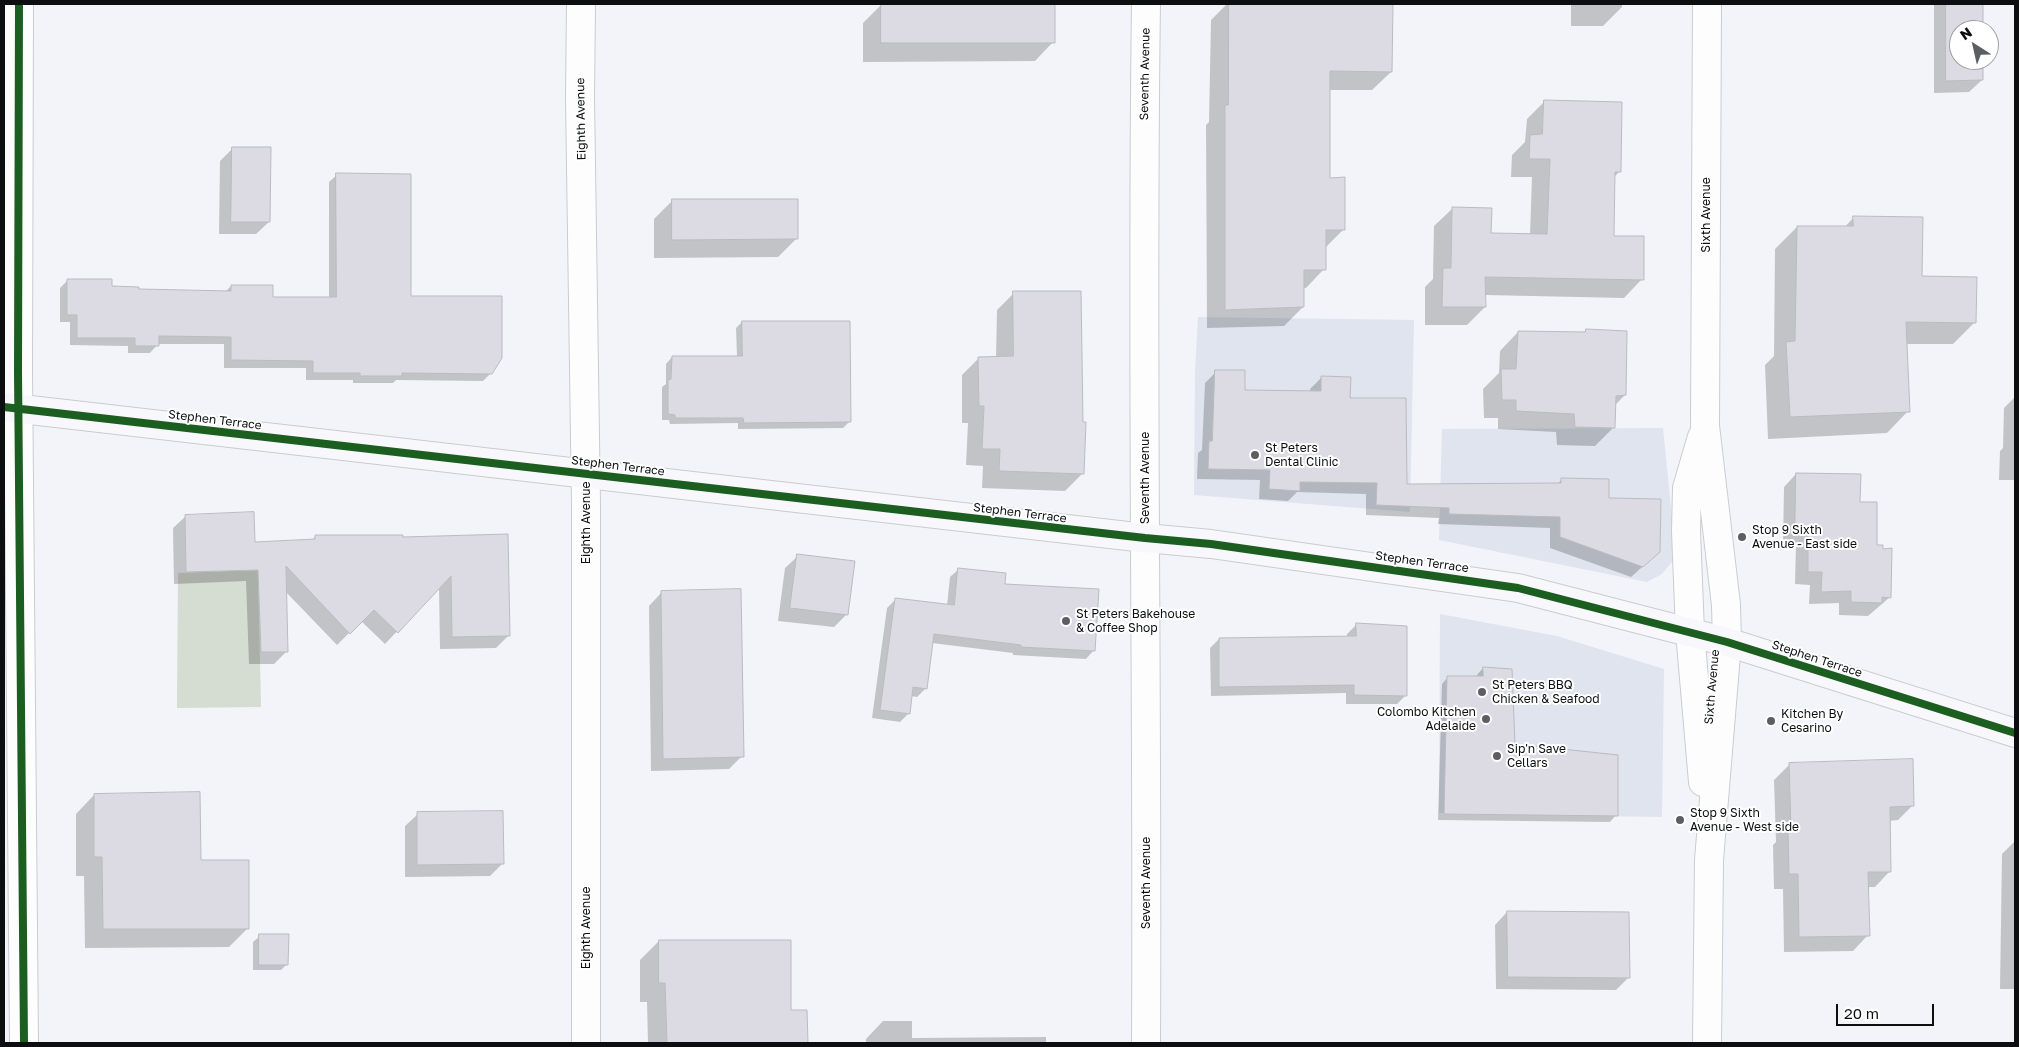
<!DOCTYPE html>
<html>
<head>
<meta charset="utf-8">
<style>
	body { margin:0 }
	#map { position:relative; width:2019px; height:1047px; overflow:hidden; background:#f2f4f9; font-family:"Golos Text",sans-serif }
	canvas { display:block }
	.frame { position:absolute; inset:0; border:5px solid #0c0e10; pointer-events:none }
	.north { position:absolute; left:1949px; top:20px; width:50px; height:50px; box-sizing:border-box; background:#fff; border:1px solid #9e9f9f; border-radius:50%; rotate:325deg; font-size:14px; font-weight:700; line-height:20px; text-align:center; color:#0c0e10 }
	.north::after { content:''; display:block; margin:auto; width:18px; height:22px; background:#5c5e62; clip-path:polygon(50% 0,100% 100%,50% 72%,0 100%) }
	.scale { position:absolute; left:1836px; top:1004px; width:98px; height:22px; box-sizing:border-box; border:2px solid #0c0e10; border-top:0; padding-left:6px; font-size:15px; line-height:18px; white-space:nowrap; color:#0c0e10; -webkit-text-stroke:4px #fff; paint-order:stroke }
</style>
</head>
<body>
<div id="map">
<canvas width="2019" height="1047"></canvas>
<div class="frame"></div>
<div class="north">N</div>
<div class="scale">20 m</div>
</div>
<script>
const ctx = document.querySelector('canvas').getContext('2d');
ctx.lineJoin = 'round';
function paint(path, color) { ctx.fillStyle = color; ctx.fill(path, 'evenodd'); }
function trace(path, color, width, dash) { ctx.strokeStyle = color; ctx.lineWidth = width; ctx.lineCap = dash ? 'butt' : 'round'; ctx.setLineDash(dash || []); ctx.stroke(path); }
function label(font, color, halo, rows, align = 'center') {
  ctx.font = font + ' "Golos Text",sans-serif'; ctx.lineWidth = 4; ctx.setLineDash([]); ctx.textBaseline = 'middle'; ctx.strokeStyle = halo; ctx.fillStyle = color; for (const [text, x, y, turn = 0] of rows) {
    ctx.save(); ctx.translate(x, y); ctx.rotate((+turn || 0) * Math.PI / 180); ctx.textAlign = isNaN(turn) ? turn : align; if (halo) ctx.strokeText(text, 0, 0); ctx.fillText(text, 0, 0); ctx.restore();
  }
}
paint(new Path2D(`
	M1198,317L1414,320L1410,512L1194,495L1195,372Z
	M1663,428L1676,557L1662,574L1647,582L1439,540L1442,429Z
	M1440,614L1557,636L1664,669L1662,817L1439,813Z`), '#dfe4ee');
paint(new Path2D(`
	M258,570L261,707L177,708L178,573Z`), '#d5dcd2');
paint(new Path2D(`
	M882,4H1054L1053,42L1035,61L863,62V23Z
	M1227,4H1392L1391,72L1372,90H1329V179L1344,229L1325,248L1324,269L1306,288H1303V307L1284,326L1207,328L1206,125L1209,122L1211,20Z
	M1571,4H1622V7L1603,26H1571Z
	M1936,4H1982V30H1959V60H1982V80L1969,92L1934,93V5Z
	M1545,101L1620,171L1614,177L1612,237L1642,279L1624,298L1485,295V307L1467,325H1425V287L1433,279L1434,226L1453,208L1489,235H1530L1532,177H1511L1512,155L1525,142L1527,119Z
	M233,148L269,222L256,234H219L220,161Z
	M337,175L409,298L491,373L483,381L396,380L393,383H353V380H306V368H224V344H158L150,353H128V346L70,345V322H60V288L68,280L138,290L225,292L231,286L271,299L329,298V182Z
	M672,201L797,238L778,257L654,258V219Z
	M1853,218L1975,322L1953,344H1906L1908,411L1887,433L1768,439L1765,365L1774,356L1775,249L1797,227L1844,228Z
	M1014,293L1082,423H1084L1082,474L1065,491L982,488L983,466L966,465L968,423H962V375L979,358H996L997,310Z
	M742,322L849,422L843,428L738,429V423L670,424L669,420H662V387L666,384V364L672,357H737L736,328Z
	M1586,330L1625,395L1615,405L1614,427L1595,446L1557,445L1556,432L1498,429V418H1484L1483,389L1499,373L1500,351L1518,332L1583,334Z
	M1216,372L1244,391L1310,392V389L1321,378L1349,399L1405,485H1557L1561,480L1608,500L1659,552L1631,577L1550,548V528L1438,524L1439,518L1366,515V494L1297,492L1288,501L1259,499L1260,480L1197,479L1198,453L1202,450L1205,383Z
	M2015,397V480H1999L2000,451L2003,448L2004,408Z
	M1796,474L1859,504L1875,546L1882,551L1890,597L1868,616L1839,615V603L1809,604L1810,585L1795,584L1796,545H1783L1784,487Z
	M186,516L253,543L311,541L315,537L401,538L507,536L509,635L496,648L440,649L439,587L385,644L361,621L337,645L285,591L287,651L274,664H249L246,581L174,584L173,528Z
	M798,556L846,615L834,627L778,621L785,568Z
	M959,569L1004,585L1094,650L1086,659L1013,655V653L932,643L926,688L917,697L911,696L909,713L900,722L872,718L887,608L896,599L947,606L950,577Z
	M662,592L742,756L729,769L651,771L649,606Z
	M1356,625L1406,695L1397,704H1346V693L1211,696L1210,648L1219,639L1347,637V634Z
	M1483,668L1514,745L1616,815L1610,822L1438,820L1442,684L1448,677H1477V675Z
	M1789,765L1913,805L1898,820L1889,821L1890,871L1875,887H1868V935L1853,951L1784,952L1783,889H1774L1773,845L1776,842L1774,780Z
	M94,795L200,862L248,928L229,947L85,948L84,876H76V814Z
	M418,814L502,864L490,876L405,877V826Z
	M2015,841V989H2000L2002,854Z
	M1507,912L1629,977L1616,990L1496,989L1495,925Z
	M260,936L287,964L281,970H253V942Z
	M659,941L790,1012L805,1011L806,1043H648L647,1002H640V960Z
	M883,1021H912V1038L1046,1037V1043H866V1039Z`), '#0003');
const building = new Path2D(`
	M881,4H1055V43H881Z
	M1229,4H1393L1392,72L1330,71V178L1345,177V230H1326V270H1304V307L1225,310V105H1228Z
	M1946,4H1983V30H1959V60H1983V80L1946,81Z
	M1544,100L1622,102L1621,172H1615L1614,236H1644V280L1485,277L1486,307H1442L1443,268H1451L1452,207L1492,208L1491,233L1547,234L1550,159H1529L1530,135L1542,134Z
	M232,147H271L270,222H231Z
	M336,173L411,174V296H502V358L492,374L402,373V376H360V373H313V361L231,360V337L159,336V346H135V338H77V315H67V279H112V286L139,287V289L231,291V285H273V297H336Z
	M672,199H798V239L672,240Z
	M1853,216L1923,217L1922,276L1977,277L1976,323L1906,322L1910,412L1790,417L1786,342L1795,341L1797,226H1853Z
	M1013,291H1081L1083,422H1086L1084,474L999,471L1000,449H982L984,406H979L978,357L1013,356Z
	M742,321H850L851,422L744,423L743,418H675V415L668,414V380L671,379L672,356H742Z
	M1586,329L1627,331L1626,395L1616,396L1615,428L1575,427L1574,414L1516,411V400H1502L1501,369H1516L1518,331L1585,332Z
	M1215,370H1245V390L1321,391V376L1351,377L1350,398H1406L1407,484L1561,483V478L1609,479V498L1661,499L1660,552L1643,567L1560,537V517L1449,514V508L1376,505L1377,483L1300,482V491L1269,489L1270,470L1208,469L1209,441H1212Z
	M1796,473L1861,474L1860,502H1877V545H1883V549L1892,548L1891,598L1882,597V603L1851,602V591L1821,592L1822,572H1808V533H1795Z
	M254,512L255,542L315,539V535H403V537L508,534L510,636L452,637L451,576L398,633L374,610L350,634L286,566L288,652H261L258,570L186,572L185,515Z
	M797,554L855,561L848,615L790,608Z
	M958,568L1006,573L1005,584L1099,589L1095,651L1021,647V645L934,634L927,689L913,687L910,714L880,710L895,598L954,605Z
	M741,589L744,757L663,759L661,591Z
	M1356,623L1407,626V696L1354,695V685L1219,687V638L1356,636Z
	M1483,667L1512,669L1515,744L1618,755V816L1444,814L1447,676H1483Z
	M1913,759L1914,806L1890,807L1891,872H1868L1870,936L1799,937L1798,874H1789L1788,829H1791L1789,763Z
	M200,792L201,860H249V929H103L102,857H94V794Z
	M503,811L504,864L417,865V812Z
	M1507,911L1629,912L1630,978L1508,977Z
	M259,934H289L288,965H259Z
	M659,940H791V1010H807L808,1043H667L665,983H659Z`);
paint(building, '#dcdae3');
trace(building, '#bbbbbf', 1);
const street = new Path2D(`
	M19,4L18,371L24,1043
	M581,4L580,98L586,505V1043
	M1702,437L1687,488L1686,531L1690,632L1703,782
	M1146,1043C1148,697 1141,350 1146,4
	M1707,1043L1709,860L1727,642L1726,605L1705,426L1707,4`);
const secondary = new Path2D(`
	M4,407L1145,538L1211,544L1518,588L1727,642L2015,733`);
trace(street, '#caccd0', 30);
trace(secondary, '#caccd0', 30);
trace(street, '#fdfdfe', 28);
trace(secondary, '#f8f7fc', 28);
trace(new Path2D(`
	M19,4L18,371L24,1043
	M4,407L1145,538L1211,544L1518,588L1727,642L2015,733`), '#1b5e20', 8);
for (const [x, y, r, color] of [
	[1255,455,5,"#5c5e62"],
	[1742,537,5,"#5c5e62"],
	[1066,621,5,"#5c5e62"],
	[1482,692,5,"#5c5e62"],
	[1486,719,5,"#5c5e62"],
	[1771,721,5,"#5c5e62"],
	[1497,756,5,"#5c5e62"],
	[1680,820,5,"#5c5e62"]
]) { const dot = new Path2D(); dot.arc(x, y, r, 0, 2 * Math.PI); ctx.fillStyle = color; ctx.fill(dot); trace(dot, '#fff', 2); }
label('12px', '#0c0e10', '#fff', [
	["Seventh Avenue",1145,74,-89],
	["Eighth Avenue",581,119,-91],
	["Sixth Avenue",1706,215,-90],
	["Stephen Terrace",215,420,7],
	["Stephen Terrace",618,466,7],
	["Seventh Avenue",1145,478,-90],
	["Stephen Terrace",1020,513,7],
	["Eighth Avenue",586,523,-90],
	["Stephen Terrace",1422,562,8],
	["Stephen Terrace",1817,659,18],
	["Sixth Avenue",1712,687,-85],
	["Seventh Avenue",1146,883,-90],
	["Eighth Avenue",586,928,-90]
]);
label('12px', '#0c0e10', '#fff', [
	["St Peters",1265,448],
	["Dental Clinic",1265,462],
	["Stop 9 Sixth",1752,530],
	["Avenue - East side",1752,544],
	["St Peters Bakehouse",1076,614],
	["& Coffee Shop",1076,628],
	["St Peters BBQ",1492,685],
	["Chicken & Seafood",1492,699],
	["Colombo Kitchen",1476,712,"right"],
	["Adelaide",1476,726,"right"],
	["Kitchen By",1781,714],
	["Cesarino",1781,728],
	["Sip'n Save",1507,749],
	["Cellars",1507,763],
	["Stop 9 Sixth",1690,813],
	["Avenue - West side",1690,827]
], 'left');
</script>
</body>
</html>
